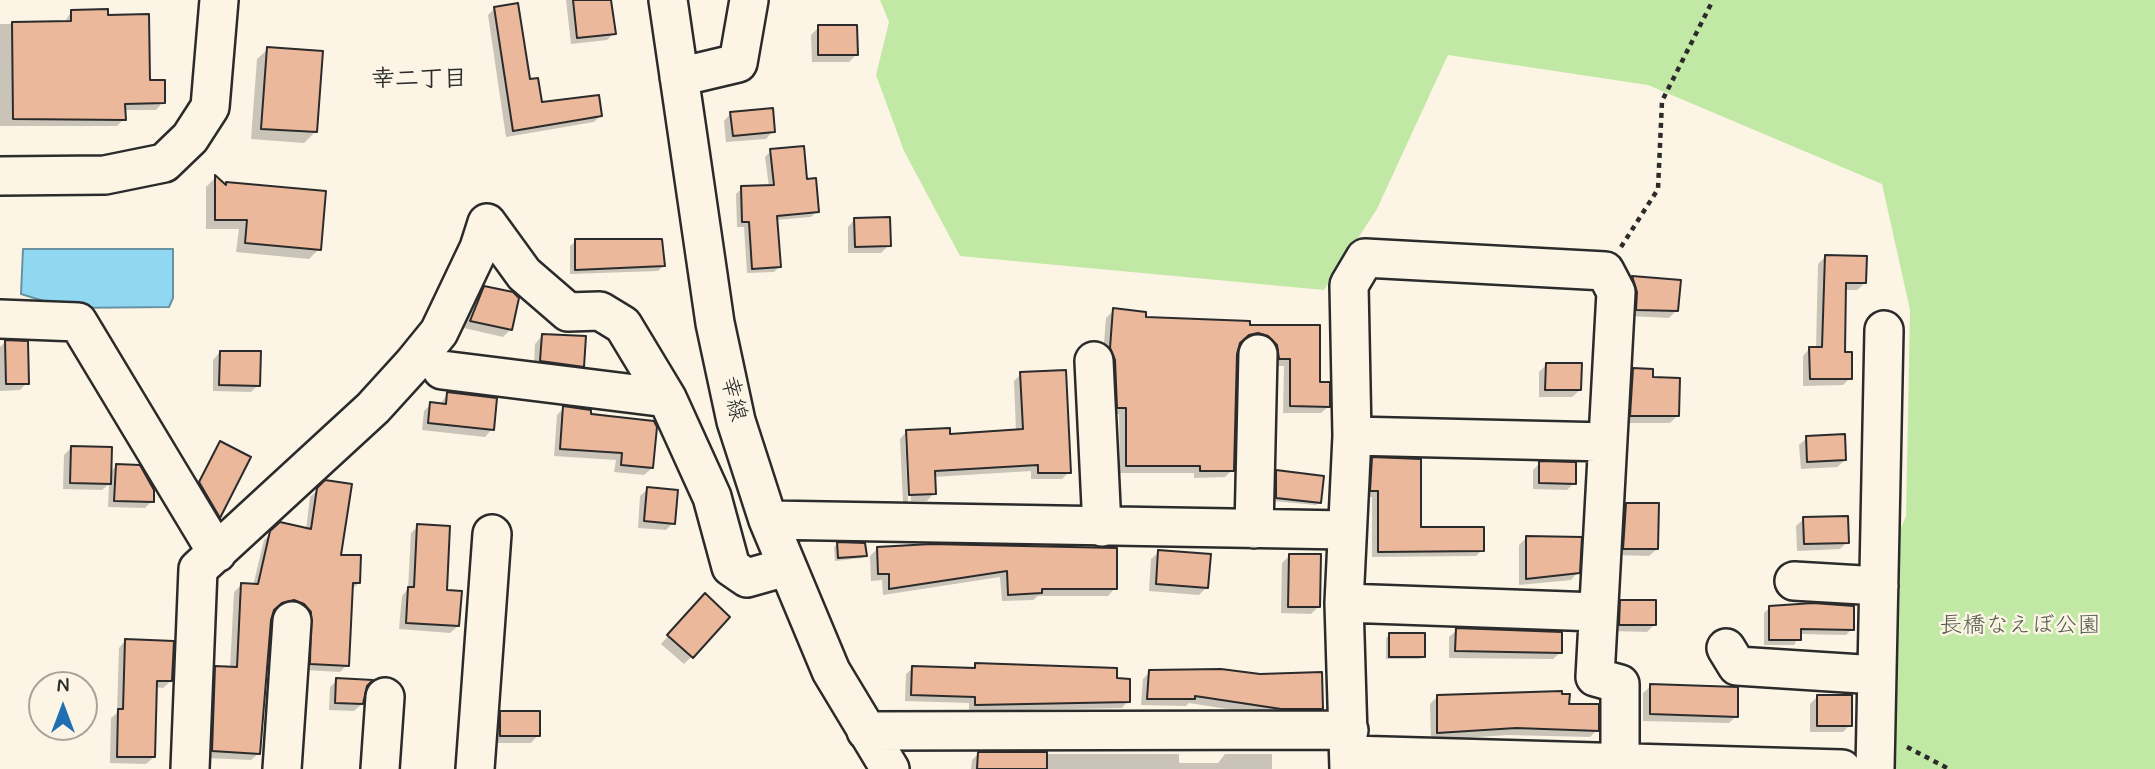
<!DOCTYPE html>
<html>
<head>
<meta charset="utf-8">
<style>
	body { margin:0 }
	#map { position:relative; width:2155px; height:769px; overflow:hidden; background:#fcf5e5; font-family:Mynerve,sans-serif }
	canvas { display:block }
	.north { position:absolute; left:28px; top:671px; width:70px; height:70px; box-sizing:border-box; background:#fcf5e5; border:2px solid #a8a49b; border-radius:50%; rotate:0deg; font-size:19px; font-weight:700; line-height:28px; text-align:center; color:#2b2b2b }
	.north::after { content:''; display:block; margin:auto; width:24px; height:32px; background:#1f6fb2; clip-path:polygon(50% 0,100% 100%,50% 72%,0 100%) }
</style>
</head>
<body>
<div id="map">
<canvas width="2155" height="769"></canvas>
<div class="north">N</div>
</div>
<script>
const ctx = document.querySelector('canvas').getContext('2d');
ctx.lineJoin = 'round';
function paint(path, color) { ctx.fillStyle = color; ctx.fill(path, 'evenodd'); }
function trace(path, color, width, dash) { ctx.strokeStyle = color; ctx.lineWidth = width; ctx.lineCap = dash ? 'butt' : 'round'; ctx.setLineDash(dash || []); ctx.stroke(path); }
function label(font, color, halo, rows, align = 'center') {
  ctx.font = font + ' Mynerve,"Klee One",sans-serif'; ctx.lineWidth = 5; ctx.setLineDash([]); ctx.textBaseline = 'middle'; ctx.strokeStyle = halo; ctx.fillStyle = color; for (const [text, x, y, turn = 0] of rows) {
    ctx.save(); ctx.translate(x, y); ctx.rotate((+turn || 0) * Math.PI / 180); ctx.textAlign = isNaN(turn) ? turn : align; if (halo) ctx.strokeText(text, 0, 0); ctx.fillText(text, 0, 0); ctx.restore();
  }
}
paint(new Path2D(`
	M880,0H2155V769H1887L1884,569L1906,516L1910,310L1882,184L1648,85L1448,55L1377,209L1324,290L960,256L904,151L876,75L889,22Z`), '#c1e8a4');
const water = new Path2D(`
	M23,249H173V298L169,307L66,308L21,294Z`);
paint(water, '#90d7f2');
trace(water, '#6892a2', 2);
paint(new Path2D(`
	M566,0H610L614,33L607,40L571,44Z
	M494,9L541,104L600,116L594,122L506,137L488,15Z
	M71,12L106,16L163,102L156,110H124V119L117,126H0V24L64,23Z
	M819,27L856,55L849,62H812L811,35Z
	M268,49L315,132L304,143L251,139L257,59Z
	M731,113L773,131L766,139L726,142L724,121Z
	M771,151L806,181L817,211L811,217L776,220L780,266L774,272L747,273L744,227H737L736,194L742,188L769,187L765,157Z
	M215,178L225,186L227,184L319,249L309,259L236,252L239,229H206V187Z
	M855,219L889,245L881,253H848V227Z
	M576,241L663,266L658,271L570,274V246Z
	M1826,256L1865,283L1857,290H1844L1843,354L1850,378L1843,385L1803,386V356L1810,348H1816L1818,264Z
	M1632,278L1679,282L1677,310L1669,318L1630,316L1625,285Z
	M485,288L511,329L503,337L464,328L477,295Z
	M1114,310L1144,319L1248,326H1319V384L1329,406L1321,413H1283L1284,366H1272L1250,340L1239,342L1232,410V470L1225,477L1194,478V473H1120L1119,414L1111,415L1103,356L1106,318Z
	M542,336L583,366L575,373L534,368L535,344Z
	M5,342L27,383L20,390L0,391V347Z
	M220,352L258,385L251,392L213,391V360Z
	M1546,365L1580,390L1572,397H1539V372Z
	M1634,370L1651,379L1677,416L1670,423H1624L1626,377Z
	M1021,374L1069,472L1062,479H1031V471L933,477L934,493L927,501H911L908,436H905L908,502H903L900,439L907,431L949,436L1016,431L1014,381Z
	M447,394L492,429L485,437L422,430L424,411L431,404L440,405Z
	M564,408L653,422L652,468L644,475L614,472L616,460L554,456L557,415Z
	M1807,438L1845,460L1837,467L1801,469L1799,445Z
	M220,443L249,457L213,522L194,489Z
	M71,448L110,473L116,466L152,501L145,508L108,507L109,484L102,490L63,489L64,455Z
	M1373,459L1419,529L1482,550L1476,556L1372,557V497H1365L1366,466Z
	M1540,463L1574,483L1567,490L1533,489V470Z
	M1277,472L1319,502L1316,505L1273,501L1274,475Z
	M326,482L339,557L359,583L351,590L347,665L340,672L304,670L286,607L273,609L259,753L251,760L205,758L209,675L216,668L230,669L234,592L241,585L253,586L264,540L281,524L306,530L310,497Z
	M648,489L673,523L666,530L638,528L640,496Z
	M1626,504L1657,549L1649,556L1617,555L1619,512Z
	M1804,519L1847,542L1840,549L1797,551L1796,526Z
	M418,526L458,626L450,633L399,629L402,596L408,589L411,533Z
	M1526,538L1578,572L1571,580L1519,585V545Z
	M837,544L865,555L862,558L835,561L834,547Z
	M877,549L1115,588L1108,596H1038L1033,600L1002,601L1000,577L883,595L882,580L871,581L870,556Z
	M1159,552L1207,587L1199,595L1149,591L1151,559Z
	M1290,555L1319,606L1311,614L1281,613L1282,563Z
	M1621,602L1654,625L1647,632L1612,631L1614,609Z
	M698,603L692,656L684,664L661,644Z
	M1770,607L1852,629L1846,635L1800,634L1794,645H1764V613Z
	M1457,630L1561,652L1553,659L1449,658V637Z
	M1389,635L1423,656L1420,659H1386V638Z
	M126,640L171,681L163,688L155,687L154,757L146,764L110,763L111,718L117,713L119,648Z
	M976,665L1115,680L1128,701L1122,708L969,711V703L905,701L906,674L913,668L971,669Z
	M1150,672L1321,708L1314,716H1272L1189,703L1186,706L1141,705L1143,679Z
	M337,680L366,685L362,704L354,711L329,710L330,687Z
	M1651,686L1736,716L1729,723L1643,721V693Z
	M1437,697L1567,705L1597,730L1590,737L1508,735L1431,740L1430,704Z
	M1817,697L1850,725L1843,732H1810V704Z
	M501,713L538,735L531,743H494V720Z
	M978,754H1179V763H1218L1225,754H1272V769H971L972,760Z`), '#0003');
const building = new Path2D(`
	M573,0H611L616,34L577,38Z
	M518,3L530,79L538,78L542,102L599,95L602,116L513,131L494,7Z
	M108,9V15L149,14L150,80H165V103L125,104L126,120L13,119L12,22L71,21V10Z
	M818,25H857L858,55H818Z
	M267,47L323,51L317,132L261,129Z
	M773,108L775,132L733,136L730,112Z
	M804,146L807,179L816,178L819,212L777,216L781,267L752,269L749,222H742L741,186L774,185L770,149Z
	M215,175L226,185V182L326,191L321,250L245,243L247,220H215Z
	M890,217L891,246L855,247L854,218Z
	M575,239H662L665,266L575,270Z
	M1825,255L1867,256L1866,283H1846L1845,352H1852V379H1810L1809,347H1822Z
	M1632,276L1681,280L1678,311L1636,310L1637,292Z
	M484,286L513,292L519,298L512,330L470,321Z
	M1113,308L1146,312V317L1250,321V325H1320V382H1330V407L1290,406V359H1279L1277,345L1268,336L1258,333L1249,335L1240,343L1237,354L1234,471H1200V466H1126V408H1117L1115,360L1110,348Z
	M542,334L586,336L584,367L540,361Z
	M5,340L28,341L29,384H6Z
	M220,351H261L260,386L219,385Z
	M1546,363H1582L1581,390H1545Z
	M1633,368L1653,369V377L1680,378L1679,416H1630Z
	M1066,370L1071,473H1038V465L935,471L936,494L909,495L906,430L950,428V434L1023,429L1020,372Z
	M447,392L497,398L494,430L428,423L430,402L446,404Z
	M563,406L591,410V414L654,421L657,427L653,468L621,465L622,453L560,449Z
	M1845,434L1846,460L1807,462L1806,436Z
	M220,441L251,457L220,518L199,482Z
	M71,446L112,447L111,484L70,483Z
	M1372,457L1421,459V527H1484V551L1378,552V491H1370Z
	M1539,461L1576,462V484L1539,483Z
	M116,464L140,465L154,490V502L114,501Z
	M1276,470L1324,476L1321,503L1276,498Z
	M325,480L352,484L341,555H361L360,583H353L349,666L310,664L311,612L304,604L294,600L282,603L274,610L271,620L260,754L212,751L215,666L237,667L241,583L258,584L270,531L280,522L311,529L317,488Z
	M647,487L678,490L675,524L644,521Z
	M1626,503H1659L1658,549H1623Z
	M1848,516L1849,543L1804,544L1803,517Z
	M417,524L450,526L447,590L462,591L459,626L406,623L408,587H414Z
	M1526,536L1582,537L1580,573L1526,579Z
	M837,542L865,543L867,556L838,558Z
	M931,544L1117,548V589H1042V593L1008,595L1007,571L889,589V574H878L877,547Z
	M1158,550L1211,554L1208,588L1156,584Z
	M1289,554H1321L1320,607H1288Z
	M705,593L730,617L693,658L667,635Z
	M1620,600H1656V625H1619Z
	M1813,603L1854,606V630L1801,629V640H1769V606Z
	M1456,628L1562,632V653L1455,651Z
	M1389,633H1425V657H1389Z
	M125,639L174,641L172,681H157L155,757H117L118,709H123Z
	M975,663L1117,668V678L1130,679V702L975,705V697L911,695L912,666L975,668Z
	M1221,669L1260,674L1322,672L1323,709H1281L1195,696V699H1147L1149,670Z
	M336,678L373,680L367,686L363,704L335,703Z
	M1650,684L1738,687V717L1650,714Z
	M1562,691V694H1570L1569,704H1599V731L1516,728L1437,733V695Z
	M1817,695H1852V726H1817Z
	M500,711H540V736H500Z
	M978,752H1047V769H977Z`);
paint(building, '#ebb89c');
trace(building, '#2b2b2b', 2);
const minor = new Path2D(`
	M668,0L715,323L736,421L768,520L831,671L890,769
	M679,77L738,63L749,0
	M0,176L105,175L164,163L190,138L210,107L219,0
	M487,223L524,274L568,312L600,311L623,325L667,398L712,497L731,567L747,578L786,567
	M0,319L78,322L217,553
	M1094,361L1102,527
	M442,370L667,398
	M1352,436L1607,442
	M768,520L1346,530
	M1254,529L1258,354
	M1794,581L1879,586
	M1344,603L1597,612
	M1726,648L1737,666L1877,675
	M866,731L1349,730
	M1350,755L1842,769
	M190,769L198,569L373,408L413,364L439,332L479,248L487,223
	M282,769L292,621
	M380,769L385,697
	M475,769L492,534
	M1349,769L1344,603L1352,436L1349,285L1365,258L1605,271L1616,292L1595,677L1620,684V761
	M1875,769L1884,330`);
trace(minor, '#2b2b2b', 42);
trace(new Path2D(`
	M1621,247L1658,189L1662,101L1713,0
	M1907,747L1949,769`), '#2b2b2b', 4.5, [5, 5]);
trace(minor, '#fcf5e5', 37);
label('23px', '#2b2b2b', '#fcf5e5', [
	["幸線",732,399,77]
]);
label('23px', '#505a49', '#fcf5e5', [
	["長橋なえぼ公園",2020,627]
]);
label('bold 24px', '#2b2b2b', '#fcf5e5', [
	["幸二丁目",419,81]
]);
</script>
</body>
</html>
